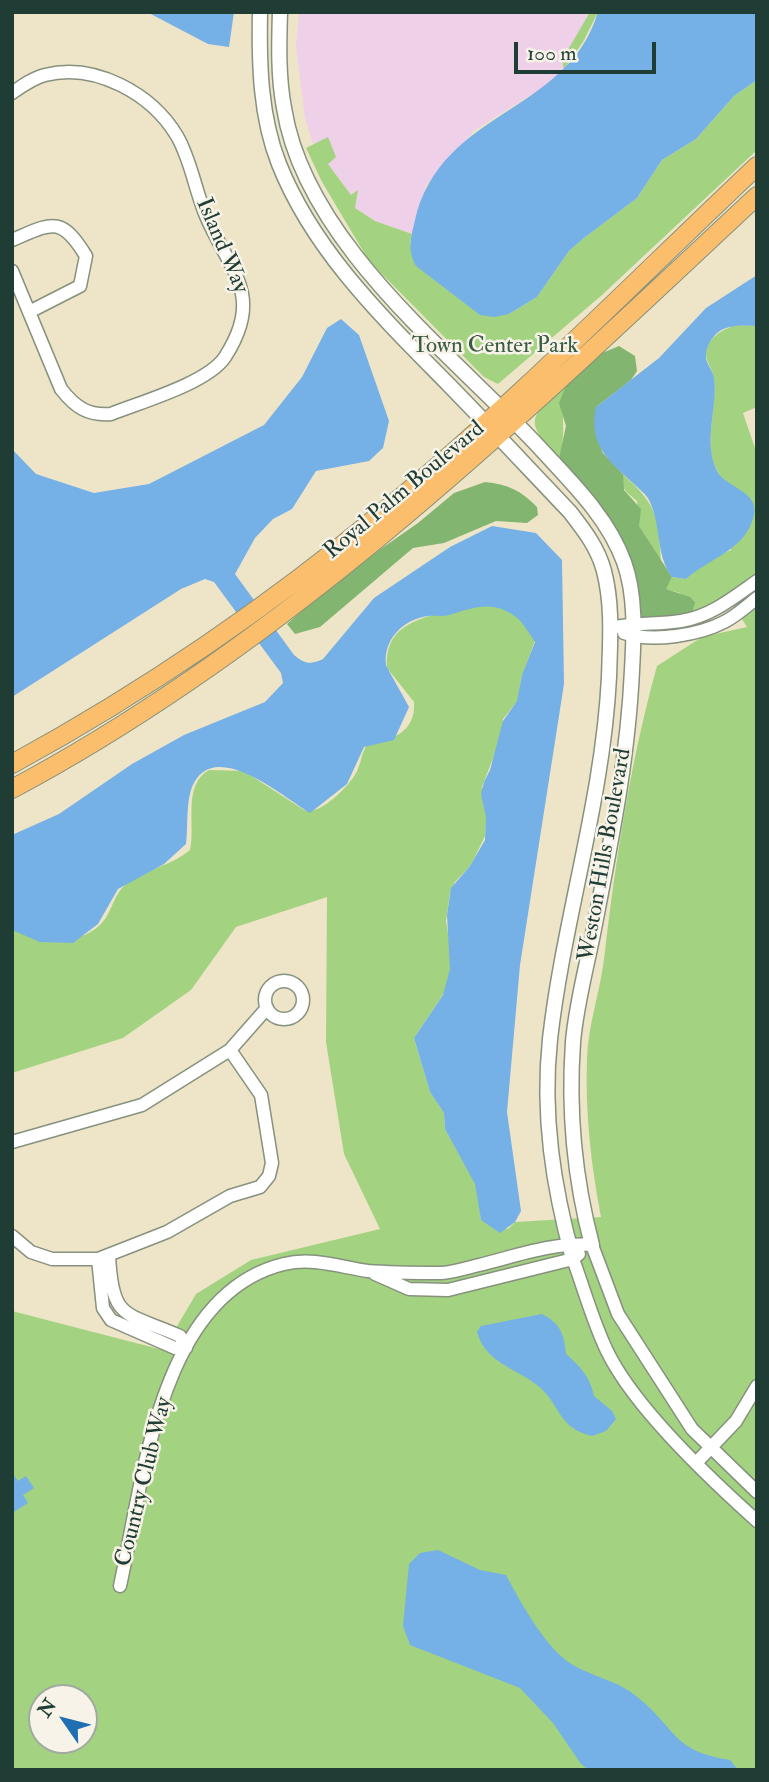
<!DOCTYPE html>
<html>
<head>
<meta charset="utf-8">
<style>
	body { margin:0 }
	#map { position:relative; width:769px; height:1782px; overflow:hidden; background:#eee5c8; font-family:"IM FELL Double Pica",serif }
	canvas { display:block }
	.frame { position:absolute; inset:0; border:14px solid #1f3d34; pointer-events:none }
	.north { position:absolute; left:28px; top:1684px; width:70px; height:70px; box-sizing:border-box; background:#f7f3e8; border:2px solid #a1aaa0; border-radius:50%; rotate:305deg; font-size:19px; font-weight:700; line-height:28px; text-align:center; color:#1f3d34 }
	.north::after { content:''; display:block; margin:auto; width:24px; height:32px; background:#1f6fb2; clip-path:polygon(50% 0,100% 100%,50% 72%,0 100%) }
	.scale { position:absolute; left:514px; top:42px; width:142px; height:32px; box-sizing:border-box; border:4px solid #1f3d34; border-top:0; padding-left:9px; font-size:21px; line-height:24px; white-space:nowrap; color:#1f3d34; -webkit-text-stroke:5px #f7f3e8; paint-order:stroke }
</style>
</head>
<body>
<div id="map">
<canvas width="769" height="1782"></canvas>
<div class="frame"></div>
<div class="north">N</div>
<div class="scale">100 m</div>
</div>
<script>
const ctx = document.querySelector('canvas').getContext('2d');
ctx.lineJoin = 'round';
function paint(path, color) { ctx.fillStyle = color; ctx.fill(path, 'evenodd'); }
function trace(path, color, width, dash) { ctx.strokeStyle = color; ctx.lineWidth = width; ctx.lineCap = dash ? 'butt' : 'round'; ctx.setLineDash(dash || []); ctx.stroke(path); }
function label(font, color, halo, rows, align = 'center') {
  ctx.font = font + ' "IM FELL Double Pica",serif'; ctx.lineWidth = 5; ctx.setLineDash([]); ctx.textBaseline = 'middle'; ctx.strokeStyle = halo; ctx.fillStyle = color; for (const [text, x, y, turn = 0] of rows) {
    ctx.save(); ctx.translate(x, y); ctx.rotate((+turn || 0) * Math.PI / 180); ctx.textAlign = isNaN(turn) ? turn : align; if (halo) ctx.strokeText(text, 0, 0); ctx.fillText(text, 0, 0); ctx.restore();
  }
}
paint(new Path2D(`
	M299,12H598L583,42L564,69L545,86L475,130L426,185L412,234L375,221L355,208L358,190L351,195L328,164V138L313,144L305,118L296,46Z`), '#eed0e8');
paint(new Path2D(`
	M590,12H598L583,42L564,69L562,60Z
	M757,80V150L602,295L498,384L484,377L369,261L322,182L306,148L328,137L336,157L328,164L351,195L358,190L355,208L375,221L412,234L410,244L509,314L537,297L569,251L584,238L637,198L662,160L696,139L734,96Z
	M736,325L757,326V407L743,413L757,454V1770H12V1311L163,1350L196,1294L251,1260L380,1229L344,1154L326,1042L327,897L236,927L191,990L123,1038L12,1073V927C40,944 85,947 105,919C112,909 115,894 124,886C143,870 171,866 190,850C196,825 182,785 209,770L244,771L304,810C319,817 349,786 356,773C361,764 361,755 366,746C391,740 416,733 414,702L387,668C384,628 414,620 446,611C455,608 468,601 477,602C503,602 520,618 537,635L521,679L519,699L503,719V732L482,787L488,802L485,836L471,865L455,882L450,893L446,921L452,957L448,987L414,1038L430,1092L444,1113L445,1129L476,1184L481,1220L508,1229L515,1222L601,1217C591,1165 585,1112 587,1059C588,1025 600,992 604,959C616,858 630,763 657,666L702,637L747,627L730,601L692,618L680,593L665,589L672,577L686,579L704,562L731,550L743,492C691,469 718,421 714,379C713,368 703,360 707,348C712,334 723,330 736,325ZM42,1698H84V1740H42Z
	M567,383C557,410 569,427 559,458C522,420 530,417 567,383Z
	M623,474C658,507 658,515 661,562L639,526L637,501C626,492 620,488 623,474Z`), '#a3d381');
paint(new Path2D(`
	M619,346L635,356L637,371L631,380L596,407L602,452L623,474L624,490L641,509L639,526L672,577L666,589L690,597L695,602L691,618L646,620L637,614L598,506L559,458L566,426L559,403L567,383L595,356Z
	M485,482C507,484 522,491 537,507L538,515L527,523L496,521L444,543L413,548L320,627L295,634L287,624L332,583L418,523L454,493Z`), '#82b56f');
paint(new Path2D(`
	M147,12H234L229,47L208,44Z
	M598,12H757V80L734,96L696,139L662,160L637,198L584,238L569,251L537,297L509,314L494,317L480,315L416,266C407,250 411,237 415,220C441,109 567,115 598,12Z
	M757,275V326C744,325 726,324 716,334C710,340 705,350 706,358C707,365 713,371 714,378C718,408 703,439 716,469C724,488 759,490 754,515C746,550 711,557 686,579L672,577C655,554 662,526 649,500C646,494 639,489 634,484C608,460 588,445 596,407L659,358L706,308Z
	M341,319L359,335L389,421L383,448L369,461L316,471L292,509L273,519L255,538L235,574L294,655C305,664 310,665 323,659L374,598L450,547L492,526L536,533L562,560L564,684L520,965L507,1112L521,1211L515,1222L500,1233L481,1220L475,1184L445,1129L444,1113L430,1092L414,1038L443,995L450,969L447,915L451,888L470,866L485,840L486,817L481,794L484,782L490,770L503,721L517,701L522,675L535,642C530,635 523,622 516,617C492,599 473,608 449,615C442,617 435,615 428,616C404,619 383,639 386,665C387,668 405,699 409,707L394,740L364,747L347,784L310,813C284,798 211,733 191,790C186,806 188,828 186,844L164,864L118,889L98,924L73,943L40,942L12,930V835L59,814L132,764L184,735L265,702L283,683L281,673L214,582L205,579L181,589L12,697V449L36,474L94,493L149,484L264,425L302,377L327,328Z
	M542,1314C561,1324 564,1334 566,1354C581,1367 590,1377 594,1396L612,1411L616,1419L606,1431L592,1436C557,1428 561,1404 537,1385C515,1368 485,1362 477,1332L481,1326Z
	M12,1472L18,1481L26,1476L34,1488L23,1495L28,1503L14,1512Z
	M438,1550L480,1570L506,1575C521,1603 546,1649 573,1665C594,1677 618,1681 636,1696C677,1728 671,1751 730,1760L738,1770H589L581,1764L553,1723L520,1688L410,1645L403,1626L409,1564L420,1553Z`), '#75b0e6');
const minor = new Path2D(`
	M12,93C22,86 33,78 45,75C95,62 152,94 177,136C191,160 195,190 206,216C230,272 265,295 225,357C208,383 141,402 111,414C88,416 75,407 61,389L12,271
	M12,240C52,223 61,215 86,256L80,286L29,312
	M611,628C635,622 657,625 681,621C711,616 733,598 757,581
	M624,633C653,643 700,635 726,621C737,615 747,606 757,598
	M265 1000a19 19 0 1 1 38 0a19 19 0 1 1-38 0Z
	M12,1142L142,1105L230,1050L267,1008
	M12,1236L31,1252L52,1259H98L167,1232L230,1196L260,1187L269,1176L272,1163L261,1095L230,1050
	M592,1245L618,1314L692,1429L757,1492
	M98,1259L103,1308L111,1320L175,1348H186L180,1336C125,1312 112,1321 109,1255
	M573,1259C584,1289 593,1322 607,1351C634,1407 709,1478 757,1521
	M375,1274L409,1289L448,1290L573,1259L579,1254
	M696,1463L736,1421L757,1386
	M120,1586C143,1482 159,1294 284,1264C313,1257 340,1267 368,1271C392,1273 418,1273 442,1273C454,1272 467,1268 479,1265C516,1256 554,1242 592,1245`);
const tertiary = new Path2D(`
	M260,12C259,63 260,116 279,164C314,252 384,319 449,385C490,427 530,470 570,512C584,530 598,548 604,571C613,606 610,642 609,677C603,800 564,917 550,1039C542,1115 553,1186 573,1259
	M280,12C279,44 278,76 284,108C305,242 450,352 539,447C570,481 608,517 624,562C636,595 634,635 632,670C628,760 610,846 593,934C586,969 576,1006 573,1042C568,1112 574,1177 592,1245`);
const primary = new Path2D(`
	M12,764C146,691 270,606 388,508C517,402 635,281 757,166
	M12,789C295,638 524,413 757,196`);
trace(minor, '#86917e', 15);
trace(tertiary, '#86917e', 17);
trace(primary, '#86917e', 20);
trace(minor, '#fff', 12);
trace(tertiary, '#fff', 14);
trace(primary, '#fabe6d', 18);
label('23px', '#1f3d34', '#f7f3e8', [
	["Island Way",221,246,67],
	["Royal Palm Boulevard",405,491,-40],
	["Weston Hills Boulevard",606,855,-80],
	["Country Club Way",145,1482,-76]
]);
label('23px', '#395b43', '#f7f3e8', [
	["Town Center Park",495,347]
]);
</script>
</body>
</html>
